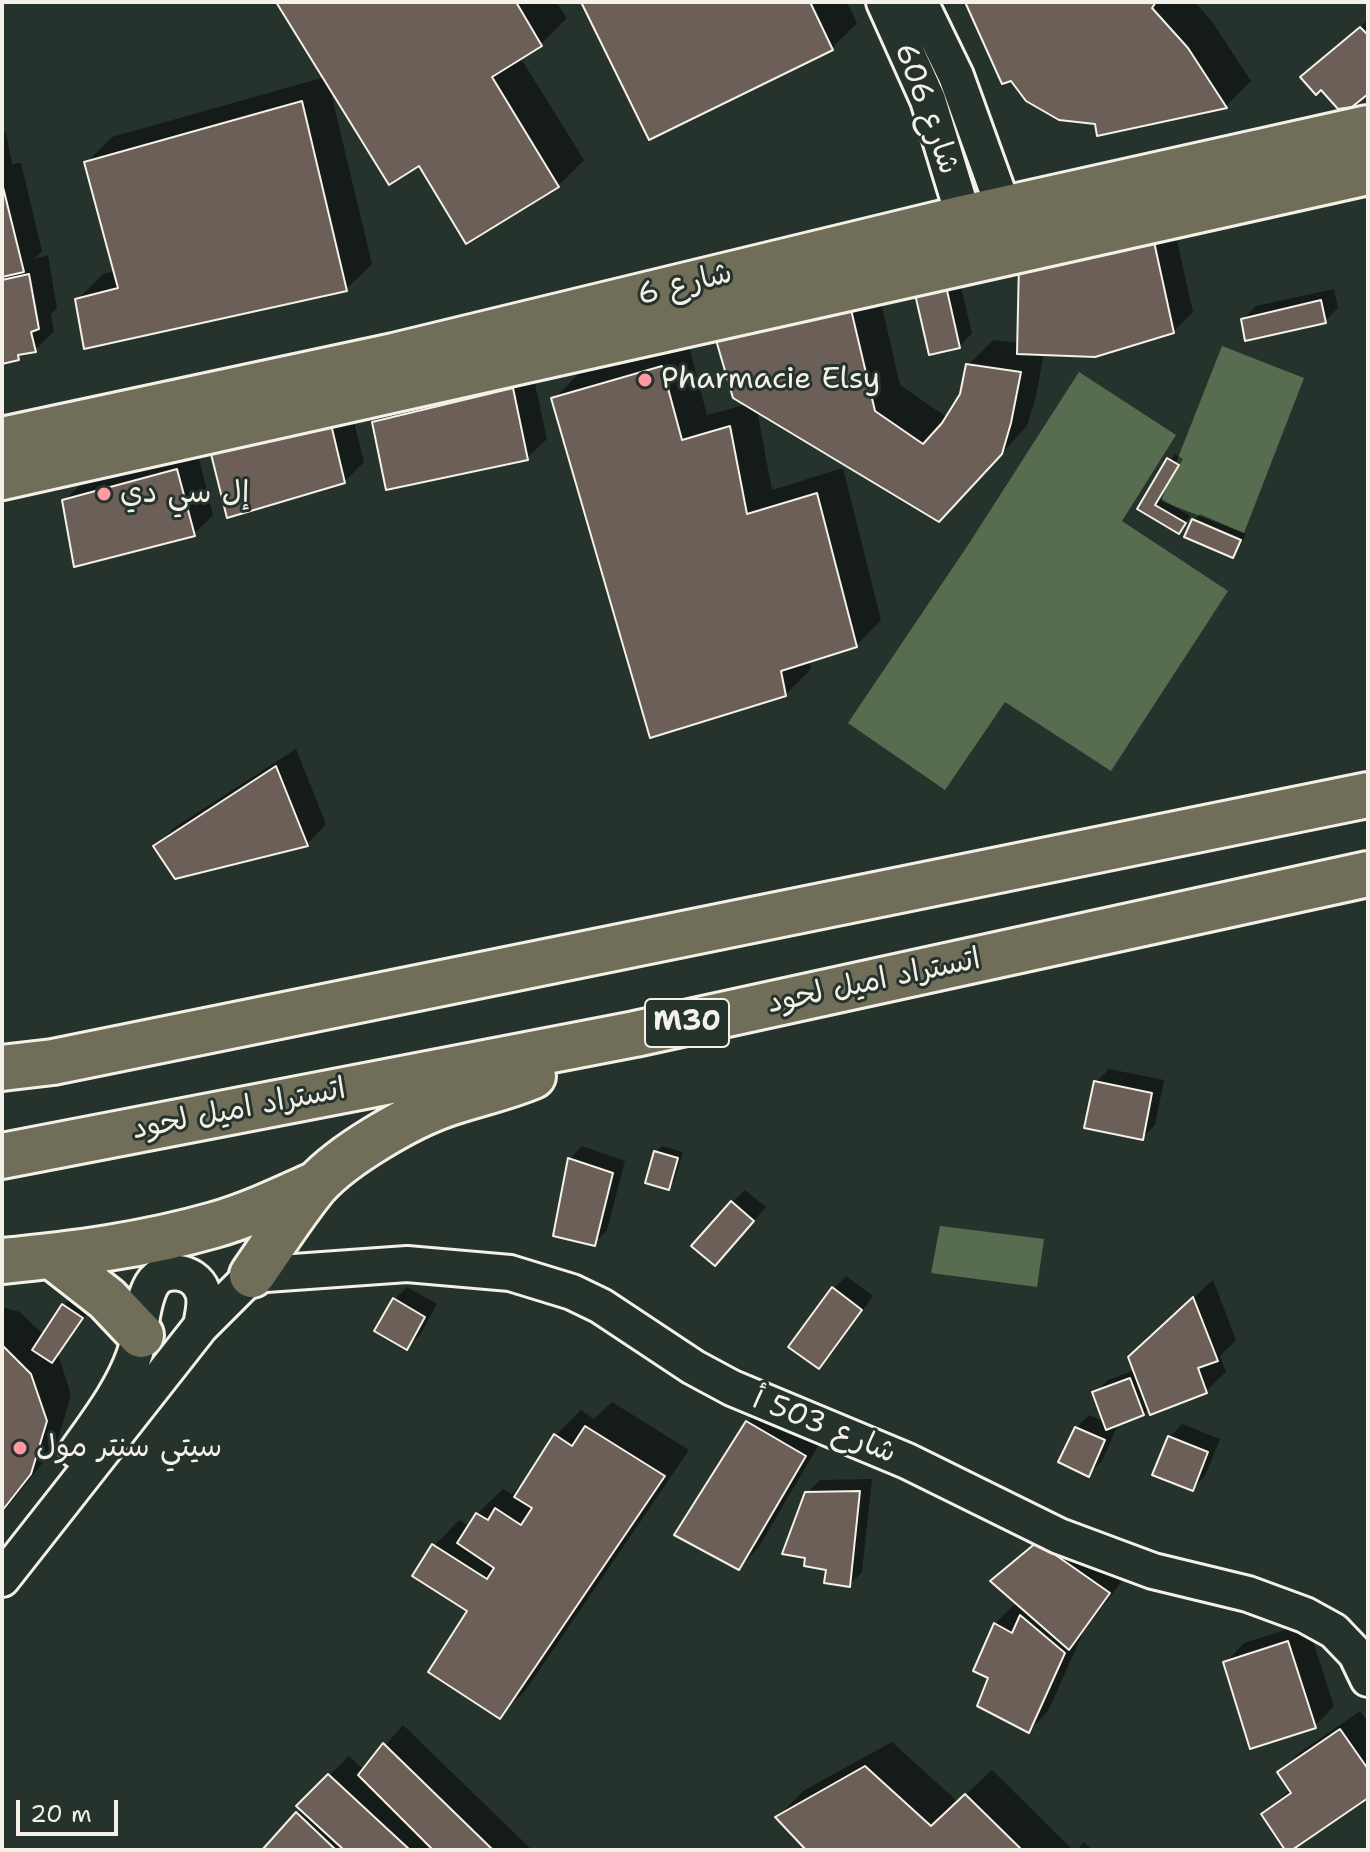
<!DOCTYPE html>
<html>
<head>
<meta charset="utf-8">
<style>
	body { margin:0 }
	#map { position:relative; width:1370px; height:1852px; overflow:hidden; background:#26332d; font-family:"Shantell Sans",sans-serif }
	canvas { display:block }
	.frame { position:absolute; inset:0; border:4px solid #f4f1e8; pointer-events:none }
	.scale { position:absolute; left:16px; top:1800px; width:102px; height:36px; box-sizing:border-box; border:4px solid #f4f1e8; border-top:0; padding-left:10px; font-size:24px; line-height:28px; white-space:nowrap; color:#f4f1e8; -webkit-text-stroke:6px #26332d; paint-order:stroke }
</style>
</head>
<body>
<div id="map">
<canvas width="1370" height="1852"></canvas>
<div class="frame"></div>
<div class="scale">20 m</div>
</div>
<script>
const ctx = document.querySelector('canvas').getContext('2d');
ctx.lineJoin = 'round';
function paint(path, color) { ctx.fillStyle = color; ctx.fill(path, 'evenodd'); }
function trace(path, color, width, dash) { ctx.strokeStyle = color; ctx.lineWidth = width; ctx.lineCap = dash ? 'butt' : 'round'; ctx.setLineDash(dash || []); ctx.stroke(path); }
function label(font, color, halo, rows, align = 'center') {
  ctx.font = font + ' "Shantell Sans","Playpen Sans Arabic",sans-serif'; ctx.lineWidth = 6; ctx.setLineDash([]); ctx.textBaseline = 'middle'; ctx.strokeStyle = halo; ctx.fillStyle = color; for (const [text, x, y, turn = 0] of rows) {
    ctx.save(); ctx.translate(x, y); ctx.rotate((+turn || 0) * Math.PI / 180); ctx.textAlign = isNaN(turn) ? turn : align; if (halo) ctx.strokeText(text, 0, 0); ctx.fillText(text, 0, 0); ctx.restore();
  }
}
paint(new Path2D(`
	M1222,346L1304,378L1244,533L1161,501Z
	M1079,372L1176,435L1122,521L1228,591L1111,771L1005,702L945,790L848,723L968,545Z
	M940,1226L1044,1239L1037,1287L931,1273Z`), '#586d50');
paint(new Path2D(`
	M278,2H556L567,18L541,44L520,57L584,160L558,186L419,164L329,85L372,264L346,289L77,300L103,274L115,271L86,163L112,137L325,77Z
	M584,2H847L857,23L832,48Z
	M967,2H1195L1213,23L1251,81L1226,106L1098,134L1096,122Z
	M1368,20V92L1315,65Z
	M6,132L12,164L21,163L42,251L34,259L48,255L57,308L51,314L54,331L35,350L2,362V133Z
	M1170,210L1193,312L1173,332L1044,353L1036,396L1027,426L964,494L757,410L772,490L843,468L881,620L856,646L809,660L811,669L785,695L554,399L579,373L688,342L707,415L748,404L875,276L900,385L948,418L961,395L968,365L993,340L1019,343Z
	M958,275L972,333L960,346L930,282Z
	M1334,289L1338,308L1325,321L1243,319L1256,306Z
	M532,370L547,439L527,458L374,423L394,403Z
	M349,402L364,462L344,482L213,455L233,435Z
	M197,451L213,515L194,534L64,501L84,481Z
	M1175,454L1183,459L1160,498L1190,516L1179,531L1140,508Z
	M1200,514L1246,534L1238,550L1232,556L1187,536L1194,520Z
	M296,749L326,824L307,844L155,847L175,827Z
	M1109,1069L1164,1080L1155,1125L1142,1138L1096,1082Z
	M582,1146L625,1161L607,1230L594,1243L570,1159Z
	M662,1146L683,1152L674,1181L668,1187L656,1152Z
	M745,1190L766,1207L728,1251L732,1202Z
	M846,1276L873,1296L832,1354L819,1366L833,1289Z
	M1213,1280L1236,1340L1220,1356L1226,1372L1206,1391L1150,1407L1143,1414L1112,1425L1117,1427L1102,1461L1089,1474L1076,1428L1089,1415L1105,1422L1095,1393L1108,1380L1135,1370L1150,1338Z
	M407,1287L437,1304L420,1335L407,1348L394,1300Z
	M76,1293L94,1304L58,1354L71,1395L56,1446L2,1514V1307L20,1312L44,1335L63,1306Z
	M612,1402L689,1450L525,1691L499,1716L469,1610L434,1546L459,1520L470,1527L477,1514L503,1489L512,1494L522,1484L524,1485L555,1436L581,1410L594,1419Z
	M767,1403L824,1436L758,1548L739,1568L676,1535L748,1422Z
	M1182,1424L1220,1439L1205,1476L1192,1489L1170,1437Z
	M872,1479L862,1572L849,1585L829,1568L807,1493L820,1480Z
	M1058,1524L1128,1573L1083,1633L1048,1711L1029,1731L990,1677L995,1624L1017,1602L993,1581Z
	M1307,1623L1334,1706L1315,1726L1225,1663L1244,1643Z
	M1360,1711L1368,1722V1795L1288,1850L1263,1814L1291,1789L1280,1772L1299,1753Z
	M403,1725L532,1850H264L302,1809L299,1806L349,1756L364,1770Z
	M892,1742L958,1802L992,1770L1073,1850H809L778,1817L803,1791Z
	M1084,1842L1092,1850H1077Z`), '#0007');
const building = new Path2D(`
	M276,2H516L542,46L492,77L559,187L466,244L419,166L389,185Z
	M581,2H810L833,50L649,140Z
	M965,2H1156L1152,8L1188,48L1227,108L1097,136L1095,124L1059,120L1026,101L1011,81L1002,84Z
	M1360,27L1368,35V94L1352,107L1338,109L1321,90L1316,95L1300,77Z
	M302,101L347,291L84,349L75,299L118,288L84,162Z
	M2,183L24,272L2,277Z
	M1151,228L1174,333L1095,357L1017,354L1019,262Z
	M29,274L39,329L31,332L36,352L18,355L19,360L2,364V280Z
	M946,286L960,348L929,355L915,294Z
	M1321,300L1326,323L1245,341L1241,319Z
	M849,301L875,411L923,444L942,423L960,394L966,364L1021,372L1011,423L1002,454L939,522L733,398L716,340Z
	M662,366L682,440L730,426L747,514L817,493L857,647L781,671L786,696L650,738L551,398Z
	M513,388L528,460L386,490L372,422Z
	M330,420L345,483L227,518L211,454Z
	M1167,458L1179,465L1155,505L1186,523L1179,534L1137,509Z
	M177,469L195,536L74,567L62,500Z
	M1192,519L1241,540L1233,558L1184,537Z
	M276,766L308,846L175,879L153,846Z
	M1094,1081L1152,1093L1143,1140L1084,1128Z
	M654,1151L678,1158L669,1190L645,1183Z
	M568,1158L613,1173L595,1246L553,1236Z
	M731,1201L754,1221L715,1266L691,1246Z
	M832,1287L862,1310L819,1369L788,1347Z
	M1193,1297L1218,1361L1198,1368L1207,1393L1150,1415L1128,1357Z
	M393,1298L425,1317L407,1350L374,1331Z
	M62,1304L83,1318L52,1363L32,1350Z
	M2,1345L31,1374L47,1421L31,1474L2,1511Z
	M1130,1378L1144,1415L1106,1430L1092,1392Z
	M746,1421L806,1456L739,1570L674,1535Z
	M585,1426L665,1476L500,1719L428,1672L467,1611L412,1576L432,1544L487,1579L494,1568L457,1543L476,1513L488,1520L495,1508L521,1525L532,1508L514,1497L554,1434L572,1446Z
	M1075,1427L1105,1440L1089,1477L1058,1462Z
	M1168,1436L1208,1452L1193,1491L1152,1475Z
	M860,1491L850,1587L824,1583L826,1570L804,1566L805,1558L782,1554L805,1492Z
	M1037,1542L1110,1593L1069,1650L990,1581Z
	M1020,1615L1065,1653L1029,1733L977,1706L988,1678L973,1671L994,1623L1012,1633Z
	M1288,1641L1316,1728L1250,1749L1223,1662Z
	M1340,1729L1368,1769V1798L1292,1850H1285L1261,1814L1291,1793L1277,1772Z
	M383,1743L493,1850H433L358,1775Z
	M865,1766L931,1826L965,1794L1022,1850H806L775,1817Z
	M328,1774L410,1850H344L296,1806Z
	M296,1812L336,1850H262Z`);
paint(building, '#6b5f57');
trace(building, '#f4f1e8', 2);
const minor = new Path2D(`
	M884,2L928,100L964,218
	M920,2L956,76L1004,209
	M77,1451C98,1421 122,1390 134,1356C142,1334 140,1304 152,1284C163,1266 194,1270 202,1290C207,1300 203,1315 201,1326
	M2,1579L201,1326L252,1275L407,1264L510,1273L572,1292L601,1306L693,1367L732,1388L907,1461L1059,1536L1153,1571L1248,1594L1305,1615L1334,1631L1356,1654L1368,1679`);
const major = new Path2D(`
	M2,440L394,356L964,218L1368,128
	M2,477L1368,172`);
const highway = new Path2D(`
	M2,1068L53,1062L1368,795
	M2,1156L635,1034L1368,874
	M52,1256L107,1299L141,1335
	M2,1261C74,1254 144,1245 214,1225C249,1215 283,1199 316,1184
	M252,1275C273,1245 293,1213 316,1185C343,1155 408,1117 446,1104C475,1094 505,1088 533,1076`);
trace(minor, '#f4f1e8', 40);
trace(major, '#f4f1e8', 50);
trace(highway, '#f4f1e8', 50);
trace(minor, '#26332d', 34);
trace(major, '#706e59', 44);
trace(highway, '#706e59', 44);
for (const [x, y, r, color] of [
	[645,380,8,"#ff9aa2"],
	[104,494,8,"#ff9aa2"],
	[20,1448,8,"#ff9aa2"]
]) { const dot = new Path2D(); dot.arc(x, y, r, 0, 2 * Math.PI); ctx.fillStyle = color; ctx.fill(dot); trace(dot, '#26332d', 3); }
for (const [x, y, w] of [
	[687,1023,84]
]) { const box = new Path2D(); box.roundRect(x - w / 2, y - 24, w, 48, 6); ctx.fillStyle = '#26332d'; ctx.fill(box); trace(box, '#f4f1e8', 2); }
label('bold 28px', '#f4f1e8', null, [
	["M30",687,1023]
]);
label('30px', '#f4f1e8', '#26332d', [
	["شارع 606",926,109,70],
	["شارع 6",685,285,-14],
	["اتستراد اميل لحود",874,982,-12],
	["اتستراد اميل لحود",239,1110,-11],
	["شارع 503 أ",824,1427,22]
]);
label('30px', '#f4f1e8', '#26332d', [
	["Pharmacie Elsy",661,380],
	["إل سي دي",120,494],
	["سيتي سنتر مول",36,1448]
], 'left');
</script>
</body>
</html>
